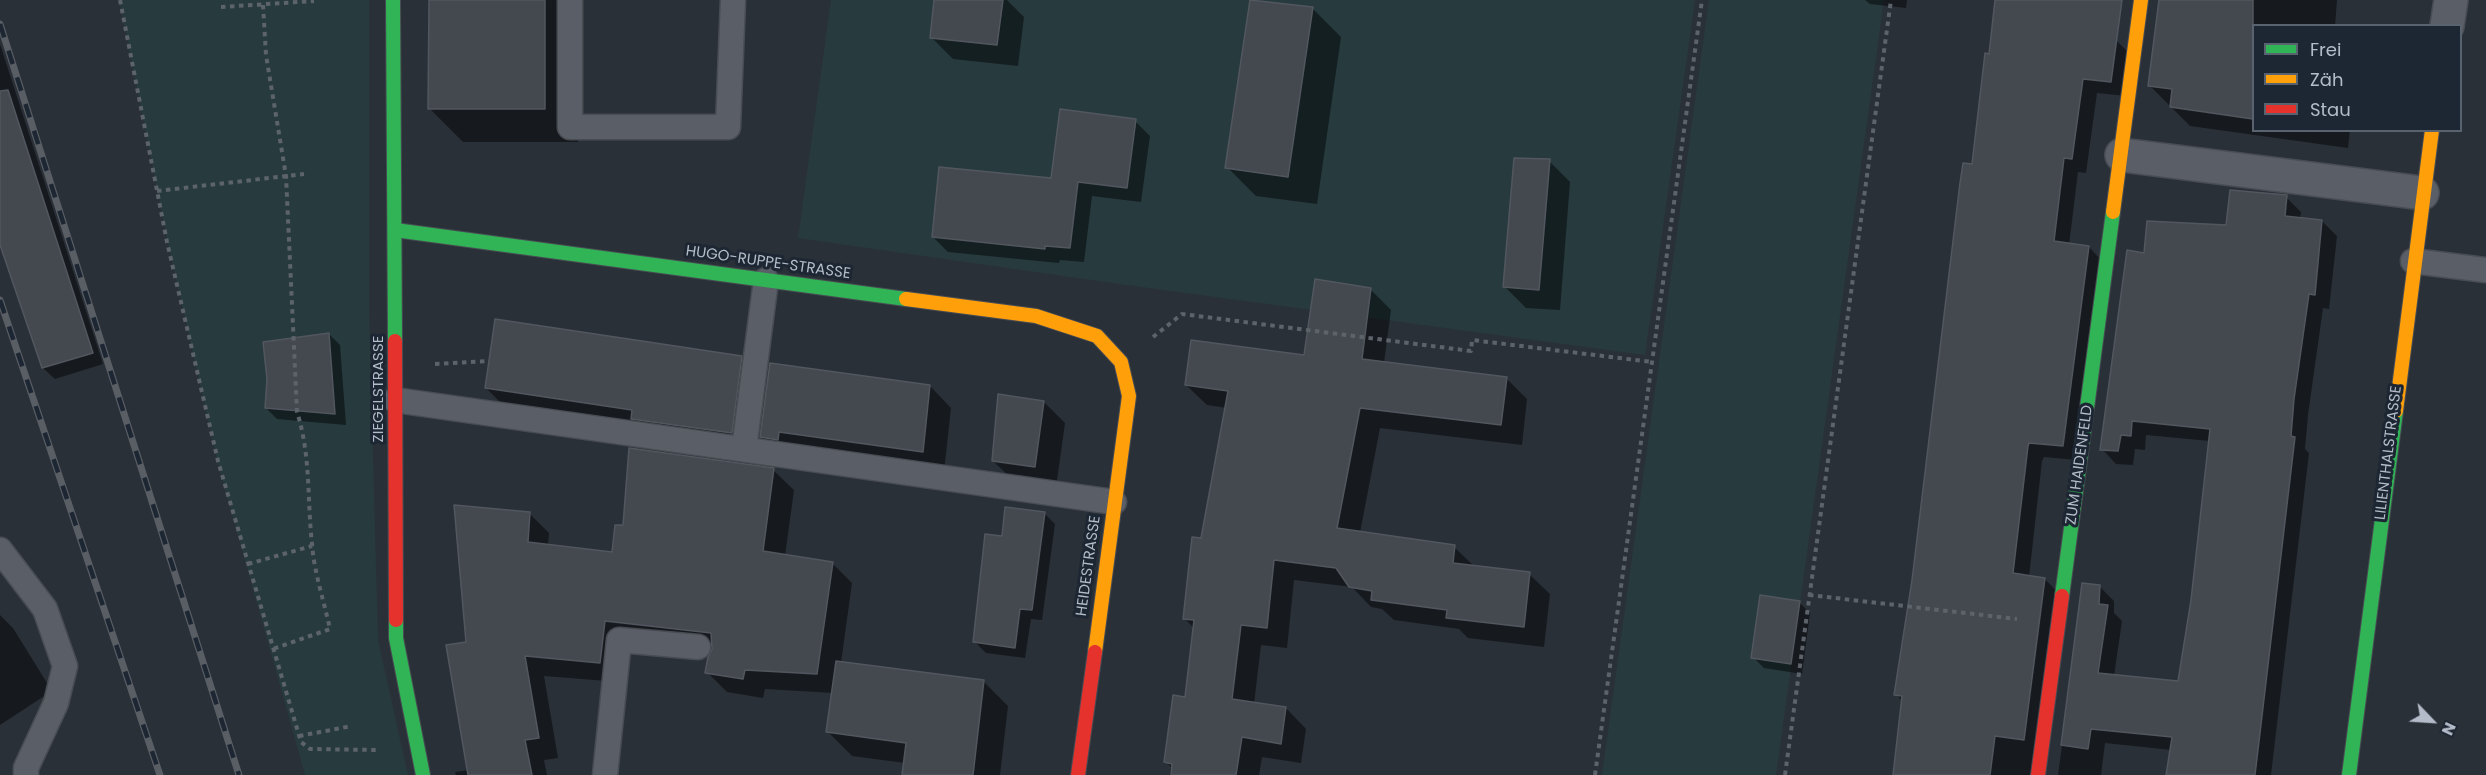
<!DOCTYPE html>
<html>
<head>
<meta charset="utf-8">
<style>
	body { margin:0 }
	#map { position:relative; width:2486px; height:775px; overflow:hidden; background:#2a3038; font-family:Poppins,sans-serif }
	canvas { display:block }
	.legend { position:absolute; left:2252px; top:24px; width:210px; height:108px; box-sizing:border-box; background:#1d2633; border:2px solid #59626f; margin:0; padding:8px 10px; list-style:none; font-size:18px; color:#b4bcc9 }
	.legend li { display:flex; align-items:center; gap:12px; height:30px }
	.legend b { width:30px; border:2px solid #59626f }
	.north { position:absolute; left:2402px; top:691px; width:60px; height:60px; -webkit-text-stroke:4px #1d2633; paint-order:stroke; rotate:115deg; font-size:16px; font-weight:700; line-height:24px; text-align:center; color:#b4bcc9 }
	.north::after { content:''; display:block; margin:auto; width:21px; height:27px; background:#b4bcc9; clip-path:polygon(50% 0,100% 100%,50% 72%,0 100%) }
</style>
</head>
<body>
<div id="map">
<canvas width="2486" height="775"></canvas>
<ul class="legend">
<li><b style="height:8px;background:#30b455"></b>Frei</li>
<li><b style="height:8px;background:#ff9f0a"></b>Zäh</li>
<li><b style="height:8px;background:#e5322d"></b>Stau</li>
</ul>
<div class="north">N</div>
</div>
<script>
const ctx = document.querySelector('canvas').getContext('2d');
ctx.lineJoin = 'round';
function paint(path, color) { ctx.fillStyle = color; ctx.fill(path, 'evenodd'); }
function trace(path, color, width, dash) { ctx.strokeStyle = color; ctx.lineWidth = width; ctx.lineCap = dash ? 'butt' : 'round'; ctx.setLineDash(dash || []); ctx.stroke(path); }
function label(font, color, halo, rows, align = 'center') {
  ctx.font = font + ' Poppins,sans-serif'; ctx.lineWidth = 6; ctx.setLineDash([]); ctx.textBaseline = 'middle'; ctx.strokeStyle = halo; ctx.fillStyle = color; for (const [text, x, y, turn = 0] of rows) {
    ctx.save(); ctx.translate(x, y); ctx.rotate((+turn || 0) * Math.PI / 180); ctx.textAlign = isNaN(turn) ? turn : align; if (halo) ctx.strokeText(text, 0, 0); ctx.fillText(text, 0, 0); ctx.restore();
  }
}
paint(new Path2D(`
	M119,0H369V308L378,640L408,775H305L217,460L169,248Z
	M831,0H1695L1645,355L1134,286L798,238Z
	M1709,0H1884L1776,775H1602Z`), '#273a3e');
paint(new Path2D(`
	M431,0H578V142H463L429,108Z
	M936,0H1007L1024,17L1018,66L953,59L932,38Z
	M1251,0L1312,8L1341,37L1317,204L1256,196L1227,167Z
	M1865,0H1907L1906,8L1870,4Z
	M1998,0H2113L2116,40L2131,55L2126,96L2097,93L2086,173L2078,172L2069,245L2089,247L2103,262L2077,460L2044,457L2042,461L2029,577L2045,579L2059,594L2035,775H1880H1894L1903,702L1896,694Z
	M2172,0H2337L2335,26H2254V130H2350L2348,148L2190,126L2150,86Z
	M0,44L103,364L55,379L43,368L0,240Z
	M1135,121L1150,136L1141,202L1092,196L1084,262L1060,260L1059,263L948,252L933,237L1052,180Z
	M1549,161L1570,182L1560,310L1526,308L1505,287Z
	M2286,197L2301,212L2300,219L2322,221L2337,236L2329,309L2323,308L2308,415L2305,449L2309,453L2271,775H2168L2172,750L2105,743L2101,775H2058L2084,584L2099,586L2114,601V613L2122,621L2114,676L2179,683L2192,600L2210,441L2146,435L2145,450L2135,449L2133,465L2116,464L2102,449L2146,254L2228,227Z
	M1370,289L1391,310L1384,363L1507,379L1527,399L1522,445L1380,428L1360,533L1454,547L1475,567L1529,574L1550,594L1544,647L1468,638L1459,629L1394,620L1382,609L1371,607L1352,587L1294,580L1287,648L1261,645L1254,704L1286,708L1306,729L1301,763L1262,757L1259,775H1170L1171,767L1166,762L1186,699L1194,628L1185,619L1227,408L1207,405L1186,385L1305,356Z
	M329,334L340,345L346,425L277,419L266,408L269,379Z
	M741,357L762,378L752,454L507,409L486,388Z
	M930,386L951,408L944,472L783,458L761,437Z
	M1044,402L1065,423L1056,488L1015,482L993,461Z
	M773,470L794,490L785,556L832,563L852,583L841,663L984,682L1008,706L1000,775H904L905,763L852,756L828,732L833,693L765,689L763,698L727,692L707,672L713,650L624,640L620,682L544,676L558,758L544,760L547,775H456L455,772L469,770L467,643L529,513L549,533L548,546L614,554L624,527Z
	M1044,513L1055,524L1042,620L1031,619L1025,658L986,653L975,642L1003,538Z
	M1799,602L1810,613L1802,674L1764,668L1753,657Z
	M0,615L13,628L52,691L0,725Z`), '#0007');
const building = new Path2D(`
	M429,0H545V109H428Z
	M934,0H1003L997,45L930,38Z
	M1250,0L1313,7L1288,177L1225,168Z
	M1995,0H2122L2111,82L2083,79L2072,159L2064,158L2054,241L2089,246L2063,446L2029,443L2028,446L2013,573L2045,578L2024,740L1995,736L1990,775H1893L1902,696L1894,695L1912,580L1960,183L1963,163L1972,164L1985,53L1989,54Z
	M2159,0H2253V119L2170,107L2172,89L2148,86Z
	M8,90L93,353L42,368L0,245V91Z
	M1060,109L1136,119L1127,188L1078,182L1070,248L1045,246V249L932,237L939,167L1051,178Z
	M1514,158L1550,159L1539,290L1503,287Z
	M2230,190L2287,195L2285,216L2322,220L2315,295L2309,294L2294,399L2291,436L2295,437L2255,775H2166L2172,737L2091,729L2088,749L2061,745L2082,583L2100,585L2099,604L2108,605L2098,673L2178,681L2191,600L2210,429L2132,421L2131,436L2121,435L2118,451L2100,450L2127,250L2144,253L2147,221L2226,225Z
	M1315,279L1371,288L1362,359L1507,377L1501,425L1360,408L1337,528L1455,545L1453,563L1530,572L1524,627L1446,618L1447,610L1371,600L1372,591L1349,587L1336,568L1274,560L1267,628L1241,625L1232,699L1286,707L1281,744L1242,737L1236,775H1171L1172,764L1164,762L1173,695L1185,697L1194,620L1183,619L1192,537L1201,538L1228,391L1185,385L1191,340L1304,355Z
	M495,319L742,356L732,433L631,419L632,410L485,388Z
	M329,333L335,414L265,408L267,379L263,342Z
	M770,363L930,385L923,452L779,432L778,440L760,437Z
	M998,394L1044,401L1035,467L992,461Z
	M629,448L774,468L763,551L833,562L817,674L745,670L743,679L705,673L708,657L712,649L711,633L605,621L600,663L525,656L539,738L525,740L532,775H468L446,645L466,642L454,505L530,512L528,542L612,552L615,525H623Z
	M1005,507L1045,512L1032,610L1020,609L1015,648L973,642L985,534L1002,536Z
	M1760,595L1800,601L1791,664L1751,658Z
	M836,661L984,680L973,775H902L906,743L826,732Z`);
paint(building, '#444950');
trace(building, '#52575f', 1.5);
const lane = new Path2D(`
	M570,0V127H728L733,0
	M2413,261L2486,270
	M395,400L1114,502
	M744,449L766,280
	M0,550L45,609L65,666L56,703L26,768V775
	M605,775L619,640L698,647`);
const street = new Path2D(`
	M2447,26L2451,0
	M2122,155L2422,193`);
const fast = new Path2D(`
	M393,0L395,341
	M395,230L906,299
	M2062,596L2113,212
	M396,620V638L423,775
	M2349,775L2396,411`);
const slow = new Path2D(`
	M2113,212L2141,0
	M906,299L1036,316L1097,336L1121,362L1129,396L1095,652
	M2396,411L2432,130`);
const jam = new Path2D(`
	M395,341L396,620
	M1078,775L1095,652
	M2038,775L2062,596`);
trace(lane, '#484c53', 27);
trace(street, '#484c53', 36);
trace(fast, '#484c53', 16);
trace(slow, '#484c53', 16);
trace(jam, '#484c53', 16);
trace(new Path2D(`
	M120,0L167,242L218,461L301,742L310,749L377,750
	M263,5L266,55L286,176L297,412C311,456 307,498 312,544C314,572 324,601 330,629L273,649
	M221,7L314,1
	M157,191L304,174
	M1153,337L1182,314L1471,351L1472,340L1652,362
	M435,364L488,361
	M248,564L312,546
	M1809,595L2017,619
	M299,736L352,726
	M1595,775L1702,0
	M1785,775L1891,0`), '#5d636a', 4, [4.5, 4.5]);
trace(lane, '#5a5e66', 24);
trace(street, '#5a5e66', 33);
trace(fast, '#30b455', 14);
trace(slow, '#ff9f0a', 14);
trace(jam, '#e5322d', 14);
const rail = new Path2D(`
	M0,24L239,775
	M0,300L160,775`);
trace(rail, '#595d64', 7);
trace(rail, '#1d2633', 4.5, [14]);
label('15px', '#b4bcc9', '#1d2633', [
	["HUGO-RUPPE-STRASSE",768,263,8],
	["ZIEGELSTRASSE",379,389,-90],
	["LILIENTHALSTRASSE",2389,453,-83],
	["ZUM HAIDENFELD",2080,465,-82],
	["HEIDESTRASSE",1089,566,-82]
]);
</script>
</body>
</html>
